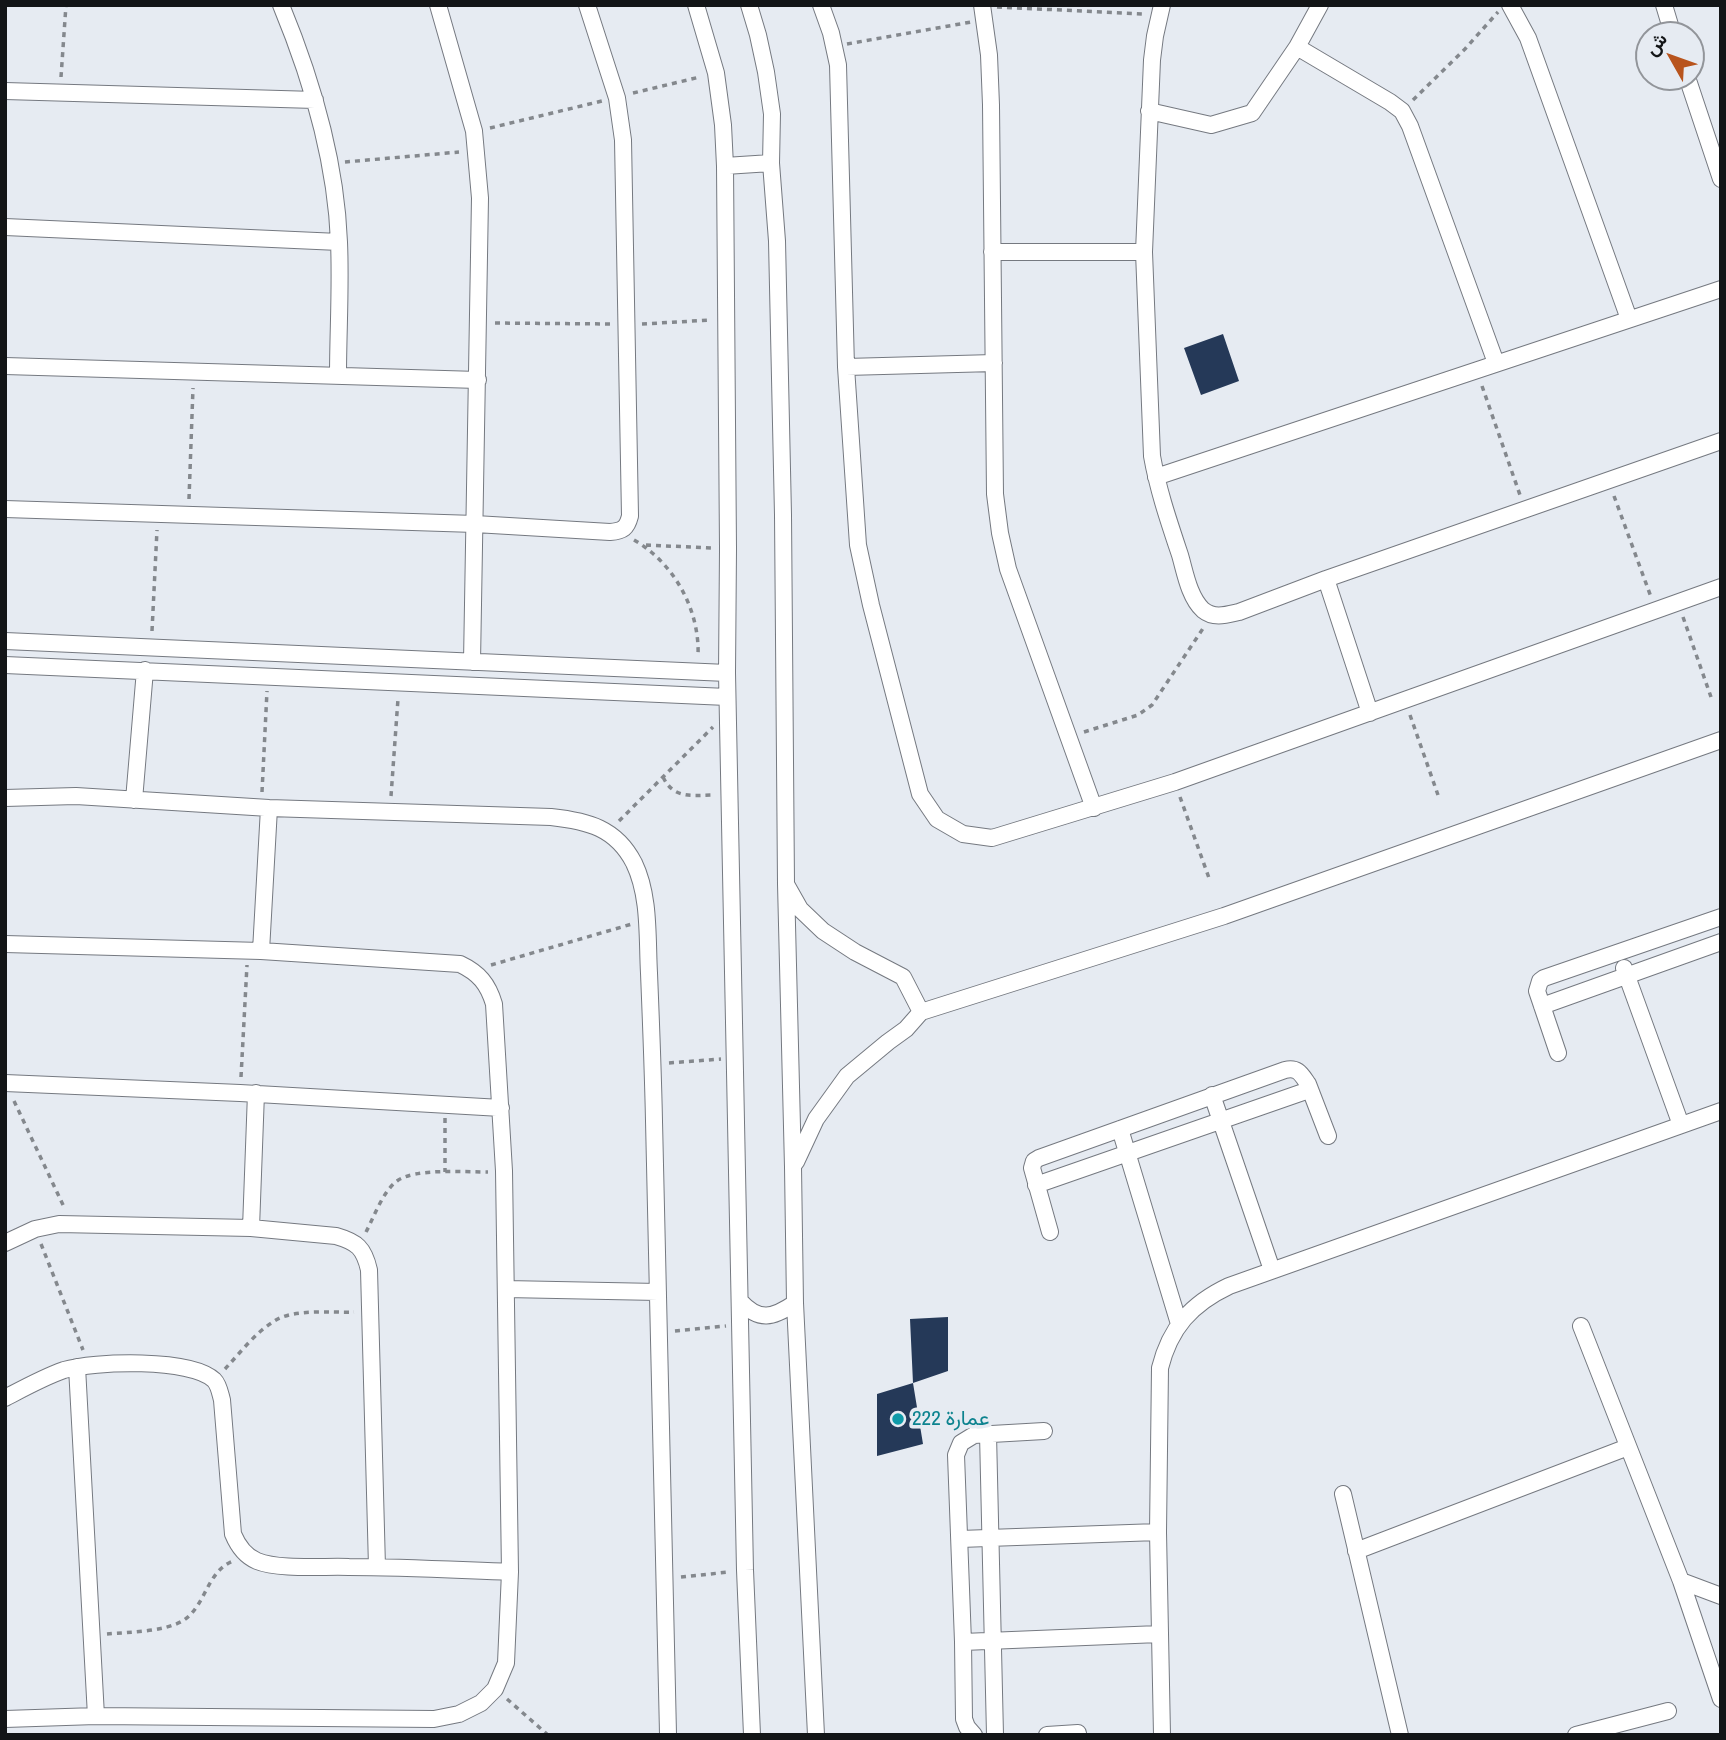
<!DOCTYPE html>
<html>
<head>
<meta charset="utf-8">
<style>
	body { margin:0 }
	#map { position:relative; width:1726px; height:1740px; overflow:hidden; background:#e6ebf2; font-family:"Archivo Narrow",Vazirmatn,sans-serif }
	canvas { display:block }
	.frame { position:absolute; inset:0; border:7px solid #131517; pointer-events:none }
	.north { position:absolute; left:1635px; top:21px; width:70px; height:70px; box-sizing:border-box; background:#e6ebf2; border:2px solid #92959a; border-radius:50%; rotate:310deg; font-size:19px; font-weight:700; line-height:28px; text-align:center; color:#131517 }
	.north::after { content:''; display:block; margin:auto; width:24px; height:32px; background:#b8541d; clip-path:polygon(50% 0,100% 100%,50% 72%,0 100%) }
</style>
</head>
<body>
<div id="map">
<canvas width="1726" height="1740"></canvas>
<div class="frame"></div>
<div class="north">ش</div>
</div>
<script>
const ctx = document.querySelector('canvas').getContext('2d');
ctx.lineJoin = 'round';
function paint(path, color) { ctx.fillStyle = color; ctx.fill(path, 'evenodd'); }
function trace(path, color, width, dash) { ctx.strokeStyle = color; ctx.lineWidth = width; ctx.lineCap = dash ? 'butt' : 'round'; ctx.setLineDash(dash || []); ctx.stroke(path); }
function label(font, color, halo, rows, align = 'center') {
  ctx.font = font + ' "Archivo Narrow",Vazirmatn,sans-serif'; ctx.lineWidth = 7; ctx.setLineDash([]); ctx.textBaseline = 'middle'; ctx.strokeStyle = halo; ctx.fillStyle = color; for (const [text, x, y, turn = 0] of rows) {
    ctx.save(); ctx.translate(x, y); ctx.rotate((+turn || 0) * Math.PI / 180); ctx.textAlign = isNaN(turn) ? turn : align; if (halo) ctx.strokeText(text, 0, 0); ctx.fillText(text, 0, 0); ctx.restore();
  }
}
paint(new Path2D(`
	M1223,334L1239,381L1201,395L1184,348Z
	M948,1317V1371L913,1383L910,1319Z
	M913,1383L923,1444L877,1456V1394Z`), '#253958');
const minor = new Path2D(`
	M281,5C312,80 336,161 339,242C341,287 338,332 338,376
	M438,5L474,131L480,198L472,662
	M696,5L716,73L723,125L725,166L728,549L727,673L745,1570L752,1735
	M749,5L758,35L766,72L772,114L771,163L777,241L783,515L786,884L793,1167L795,1303L816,1735
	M821,5L831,33L838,65L846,367L858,545L871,605L920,794L937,819L963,834L992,838L1175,782L1721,587
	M982,5L989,55L991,105L995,494L1000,533L1008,569L1094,808
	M1162,5L1155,36L1152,60L1144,252L1152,456C1158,490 1169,522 1180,555C1185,572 1189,597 1203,610C1214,619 1226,615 1239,612L1326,579L1721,441
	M1510,5L1528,38L1629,319
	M1664,5L1673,35
	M1297,47L1320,5
	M1687,77L1721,179
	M5,91L315,100
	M1149,111L1211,125L1252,113L1297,47L1390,102L1402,111L1410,126L1496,363
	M725,166L771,163
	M5,227L339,242
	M992,252H1144
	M5,366L478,380
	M846,367L994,363
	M1156,477L1721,289
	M5,509L475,524L610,532C623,531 627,528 630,516L623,140L617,98L587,5
	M1326,579L1370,713
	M5,641L727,673
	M5,665L727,697
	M5,798L76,796L269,808L551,817C588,821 616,828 634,863C650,896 647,937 649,973C651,1022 653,1071 654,1121C659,1325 664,1530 668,1735
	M134,800L145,670
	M787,886L800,909L823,931L855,952L903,977L921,1012
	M5,944L261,951L460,964C479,973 488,984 494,1004L504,1171L510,1572L506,1663L495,1689L481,1703L459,1714L434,1719L96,1716L5,1719
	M261,951L269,808
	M1624,968L1681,1125
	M1542,1006L1721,942
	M1558,1053L1537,991L1540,981L1544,978L1721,917
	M5,1083L240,1093L501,1108
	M1212,1095L1272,1270
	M1120,1129L1179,1324
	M796,1162L816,1119L847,1076L888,1042L906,1029L921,1012L1224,916L1721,740
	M1036,1185L1309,1090
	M251,1228L256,1093
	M1050,1232L1032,1168L1034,1161L1039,1158L1285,1070C1298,1067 1301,1074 1308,1084L1328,1136
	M5,1243L35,1229L59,1224L251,1228L336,1236C357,1242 364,1248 369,1270L377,1567
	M506,1289L658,1292
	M740,1301C759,1322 773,1318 795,1303
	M1581,1326L1681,1581L1721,1699
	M77,1367L96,1716
	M5,1398C24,1388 44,1377 64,1370C94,1361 191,1358 214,1380C219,1385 220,1393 222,1400L233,1534C238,1546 245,1556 257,1561C279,1570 324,1566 349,1567C403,1567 456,1570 510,1572
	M988,1434L995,1735
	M1343,1494L1400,1735
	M960,1539L1158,1532
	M1356,1551L1628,1447
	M1681,1581L1721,1596
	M963,1642L1159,1634
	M974,1735L967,1727L964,1719L963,1642L956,1455L961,1443L974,1435L1044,1431
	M1047,1735L1078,1733
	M1162,1735L1158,1532L1160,1368C1170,1328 1191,1304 1229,1286L1721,1111
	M1576,1735L1668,1711`);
trace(minor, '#757980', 18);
trace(new Path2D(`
	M997,7L1144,14
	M847,44L971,22
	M61,77L66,5
	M633,93L700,77
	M1413,100L1465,49L1498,12
	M490,128L602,101
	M345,162L459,152
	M495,323L610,324
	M642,324L711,320
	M1482,386L1520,495
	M1614,496L1651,597
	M189,499L193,388
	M634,540C674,563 700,610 698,656
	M646,545L712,548
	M1683,617L1711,697
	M152,631L157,530
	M1410,715L1438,795
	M1084,732L1138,715L1152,705L1204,627
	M663,777C674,800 693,795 715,795
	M262,792L267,691
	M391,796L398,699
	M1180,797L1209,878
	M619,821L713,727
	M491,965L632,924
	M669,1063L721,1059
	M241,1077L247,965
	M14,1101L64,1207
	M445,1118V1172
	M366,1232C374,1217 383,1191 397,1181C414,1168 466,1172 488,1172
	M41,1244L83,1350
	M675,1331L726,1326
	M225,1369C240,1353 255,1333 273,1322C292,1308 331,1313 354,1312
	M681,1577L729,1572
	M107,1634C129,1632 165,1632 184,1620C206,1605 207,1571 233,1561
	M507,1699L548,1735`), '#84888d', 3.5, [5, 5]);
trace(minor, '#fff', 16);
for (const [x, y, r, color] of [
	[898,1419,7,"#0f9aa8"]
]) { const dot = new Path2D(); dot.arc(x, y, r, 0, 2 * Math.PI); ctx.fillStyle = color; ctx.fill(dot); trace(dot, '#e6ebf2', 2.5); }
label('21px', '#0d838f', '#e6ebf2', [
	["عمارة 222",912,1419]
], 'left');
</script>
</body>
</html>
